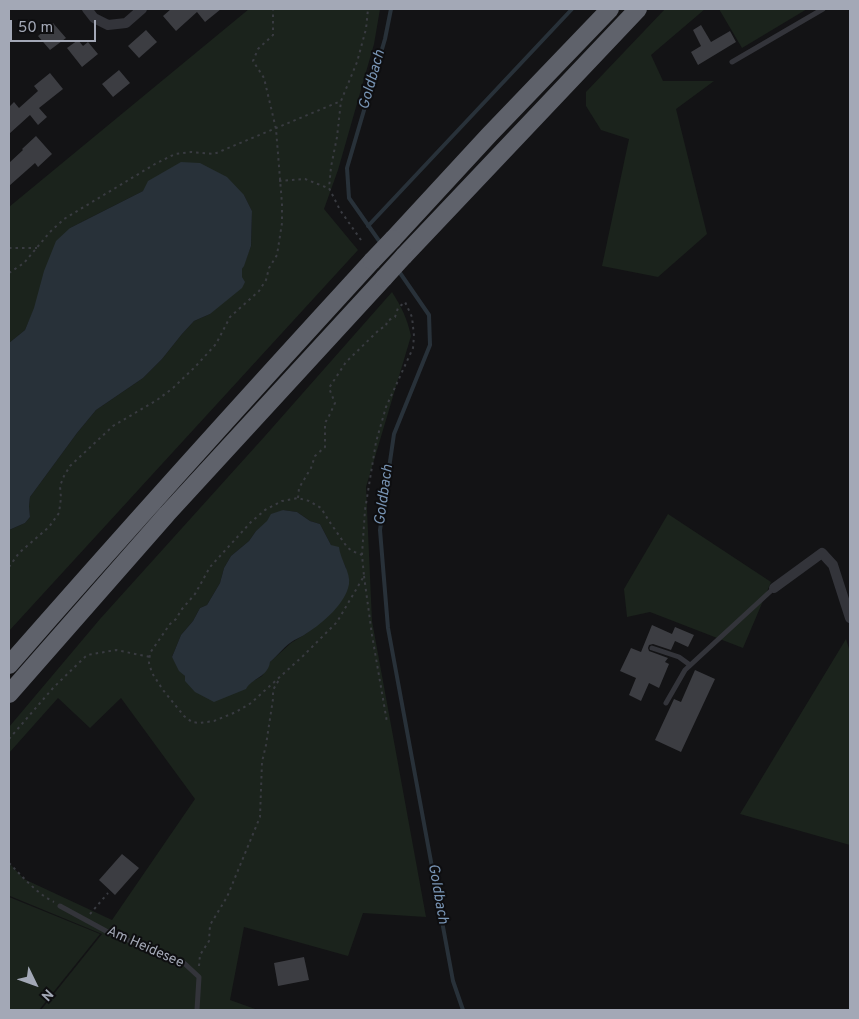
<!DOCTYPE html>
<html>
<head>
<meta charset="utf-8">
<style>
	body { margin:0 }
	#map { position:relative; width:859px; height:1019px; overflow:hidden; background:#131315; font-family:Overpass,sans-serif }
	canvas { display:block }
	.frame { position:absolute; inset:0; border:10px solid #a3a8b6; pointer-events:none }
	.north { position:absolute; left:10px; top:959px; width:50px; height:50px; -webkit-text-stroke:4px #0e0e10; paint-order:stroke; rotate:132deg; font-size:14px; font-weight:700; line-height:20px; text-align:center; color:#a3a8b6 }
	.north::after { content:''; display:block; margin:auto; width:18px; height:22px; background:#a3a8b6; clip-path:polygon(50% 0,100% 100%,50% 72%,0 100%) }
	.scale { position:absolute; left:10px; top:20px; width:86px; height:22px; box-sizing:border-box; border:2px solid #a3a8b6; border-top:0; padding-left:6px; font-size:15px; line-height:18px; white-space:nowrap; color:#a3a8b6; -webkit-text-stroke:4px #0e0e10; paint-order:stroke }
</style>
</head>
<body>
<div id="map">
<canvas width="859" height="1019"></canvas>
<div class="frame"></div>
<div class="north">N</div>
<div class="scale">50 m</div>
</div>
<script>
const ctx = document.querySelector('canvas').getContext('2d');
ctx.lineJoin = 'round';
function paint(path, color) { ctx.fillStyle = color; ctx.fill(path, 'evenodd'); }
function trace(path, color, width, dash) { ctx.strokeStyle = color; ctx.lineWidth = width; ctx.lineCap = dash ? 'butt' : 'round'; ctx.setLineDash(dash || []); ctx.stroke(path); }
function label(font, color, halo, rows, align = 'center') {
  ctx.font = font + ' Overpass,sans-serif'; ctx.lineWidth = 4; ctx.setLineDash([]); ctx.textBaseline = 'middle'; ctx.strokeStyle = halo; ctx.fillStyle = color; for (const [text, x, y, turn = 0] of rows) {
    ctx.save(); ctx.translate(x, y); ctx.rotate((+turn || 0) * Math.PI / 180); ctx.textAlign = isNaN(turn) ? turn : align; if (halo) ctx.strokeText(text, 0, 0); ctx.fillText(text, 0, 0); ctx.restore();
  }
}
paint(new Path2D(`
	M249,9H380L374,44L338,170L324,209L358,250L9,631V530L25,523L30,517L29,506L30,497L77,433L96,410L143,378L162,359L182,334L194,321L210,314L242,277V269L251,246L252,211L244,195L143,191L70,228L25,330L9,343V207Z
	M665,9H705L651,55L663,81H714L676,109L707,234L658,277L602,266L629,139L601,130L586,106V92Z
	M719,9H807L742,48Z
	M392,292C402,308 407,318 411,336L366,487L372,621L426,917L363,913L348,956L244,927L230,1000L258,1010H41L102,934L10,896L9,895V863L24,879L112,920L195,799L121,698L90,728L58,698L9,753V727L100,619L265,436ZM283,510L297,512L310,521L320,524L331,545L339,553L346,568L307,633L291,643L270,662L262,676L248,684L185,681V676L172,657L181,635L193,621L200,608L207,605L220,583L224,568L231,556L249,541L256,531Z
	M668,514L771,582L743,648L650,612L627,617L624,589Z
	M846,639L850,652V845L740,814Z
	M9,897L100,934L39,1010H9Z`), '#1b231c');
paint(new Path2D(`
	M181,162L200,163L227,177L244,195L252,211L251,246L244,266L242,269V277L245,282L242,288L210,314L194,321L182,334L162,359L143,378L96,410L77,433L30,497L29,506L30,517L25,523L9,530V343L25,330L34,308L44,271L56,241L70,228L143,191L148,181Z
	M283,510L297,512L310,521L320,524L331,545L339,547C340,559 351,573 349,584C346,603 323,623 307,633C302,637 295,639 290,643C283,648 277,656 270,662C268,677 252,678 246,689L214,702L195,692L185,681V676L179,671L172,657L181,635L193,621L200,608L207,605L220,583L224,568L231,556L249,541L256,531L267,521L271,514Z`), '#283139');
trace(new Path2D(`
	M368,226L572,9
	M382,245L349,198L347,168L385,39L391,9
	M398,270L429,315L430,345L394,434L380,530L388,628L453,981L463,1010`), '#283139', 4);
paint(new Path2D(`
	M171,9H221L205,22L197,12L176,31L163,16Z
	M53,23L66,38L50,50L38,36Z
	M701,25L711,42L730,31L736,42L698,65L691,52L701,46L693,30Z
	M146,30L157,42L139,58L128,46Z
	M78,40L83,46L88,42L98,54L82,67L67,48Z
	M119,70L130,83L113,97L102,84Z
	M50,73L63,89L39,108L47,117L38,125L30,115L9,134V107L14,102L19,108L38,91L34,86Z
	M36,136L52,154L38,167L35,163L9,186V163L23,150L22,149Z
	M652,625L672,634L675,627L694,635L688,647L675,641L671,650L653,644L649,645L648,648L649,651L668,658L665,662L669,664L659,688L649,683L641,701L629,695L636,678L620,671L631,648L641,652Z
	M695,670L715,679L681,752L655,740L674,699L681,702Z
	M122,854L139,868L115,895L99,880Z
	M304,957L309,980L278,986L274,963Z`), '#3c3d42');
trace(new Path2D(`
	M279,181L305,179L328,188
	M361,240L340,210L329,188L331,167L337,137L341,101L357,62L366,29L368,9
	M9,248H37
	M9,273L24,263L50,232L64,219L155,164L175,154L191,152L214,154L341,101
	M298,498L299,488L311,468L315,456L325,447V423L329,416L335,403L329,388L346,362L380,329L386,326L387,321L395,317L398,308L405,302L412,317L414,336L413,348L386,407L376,442L365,510L362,555L364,576L337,622L303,656L251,703L236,712L214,721L199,723L192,722L184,716L163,690L152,673L149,663L150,653L170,624L176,619L182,609L195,594L210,567L251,522L265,510L282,501L298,498L309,501L321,508L329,521L347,547L352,551L362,555
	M9,567L19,553L49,527L59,513L61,498L60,486L64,476L70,466L113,426L157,400L173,388L195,367L216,344L230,317L259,291L266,280L269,268L277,255L282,223V204L276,129L264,78L253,61L258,49L273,35V9
	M364,576L372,635L387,722
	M9,739L53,688L87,655L116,650L150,657
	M9,863C23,877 36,893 54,902
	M90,914L108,893
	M199,966L200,955L209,941L210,925L227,897L260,817L262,762L266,745L273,699V690L280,678`), '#393b41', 2, [2.5, 4]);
trace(new Path2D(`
	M732,62L823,9
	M652,648L679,657L690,665
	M666,703L685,670L774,588
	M60,906L106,931L184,963L199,977L197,1010`), '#33343a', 5);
trace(new Path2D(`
	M87,9L94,18L108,25L126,23L142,9
	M774,588L822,553L833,565L850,618`), '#33343a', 10);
trace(new Path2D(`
	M393,239L489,135L610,9
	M404,256L638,9
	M9,665C128,529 249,395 372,261
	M9,694L167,514L384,278`), '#5f626b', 18);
trace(new Path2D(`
	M372,261L393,239
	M384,278L404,256`), '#5f626b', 18);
label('14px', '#a3a8b6', '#0e0e10', [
	["Am Heidesee",145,948,24]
]);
label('italic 15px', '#7894b4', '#0e0e10', [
	["Goldbach",373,80,-74],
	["Goldbach",385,495,-82],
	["Goldbach",437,894,80]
]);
</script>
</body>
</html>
